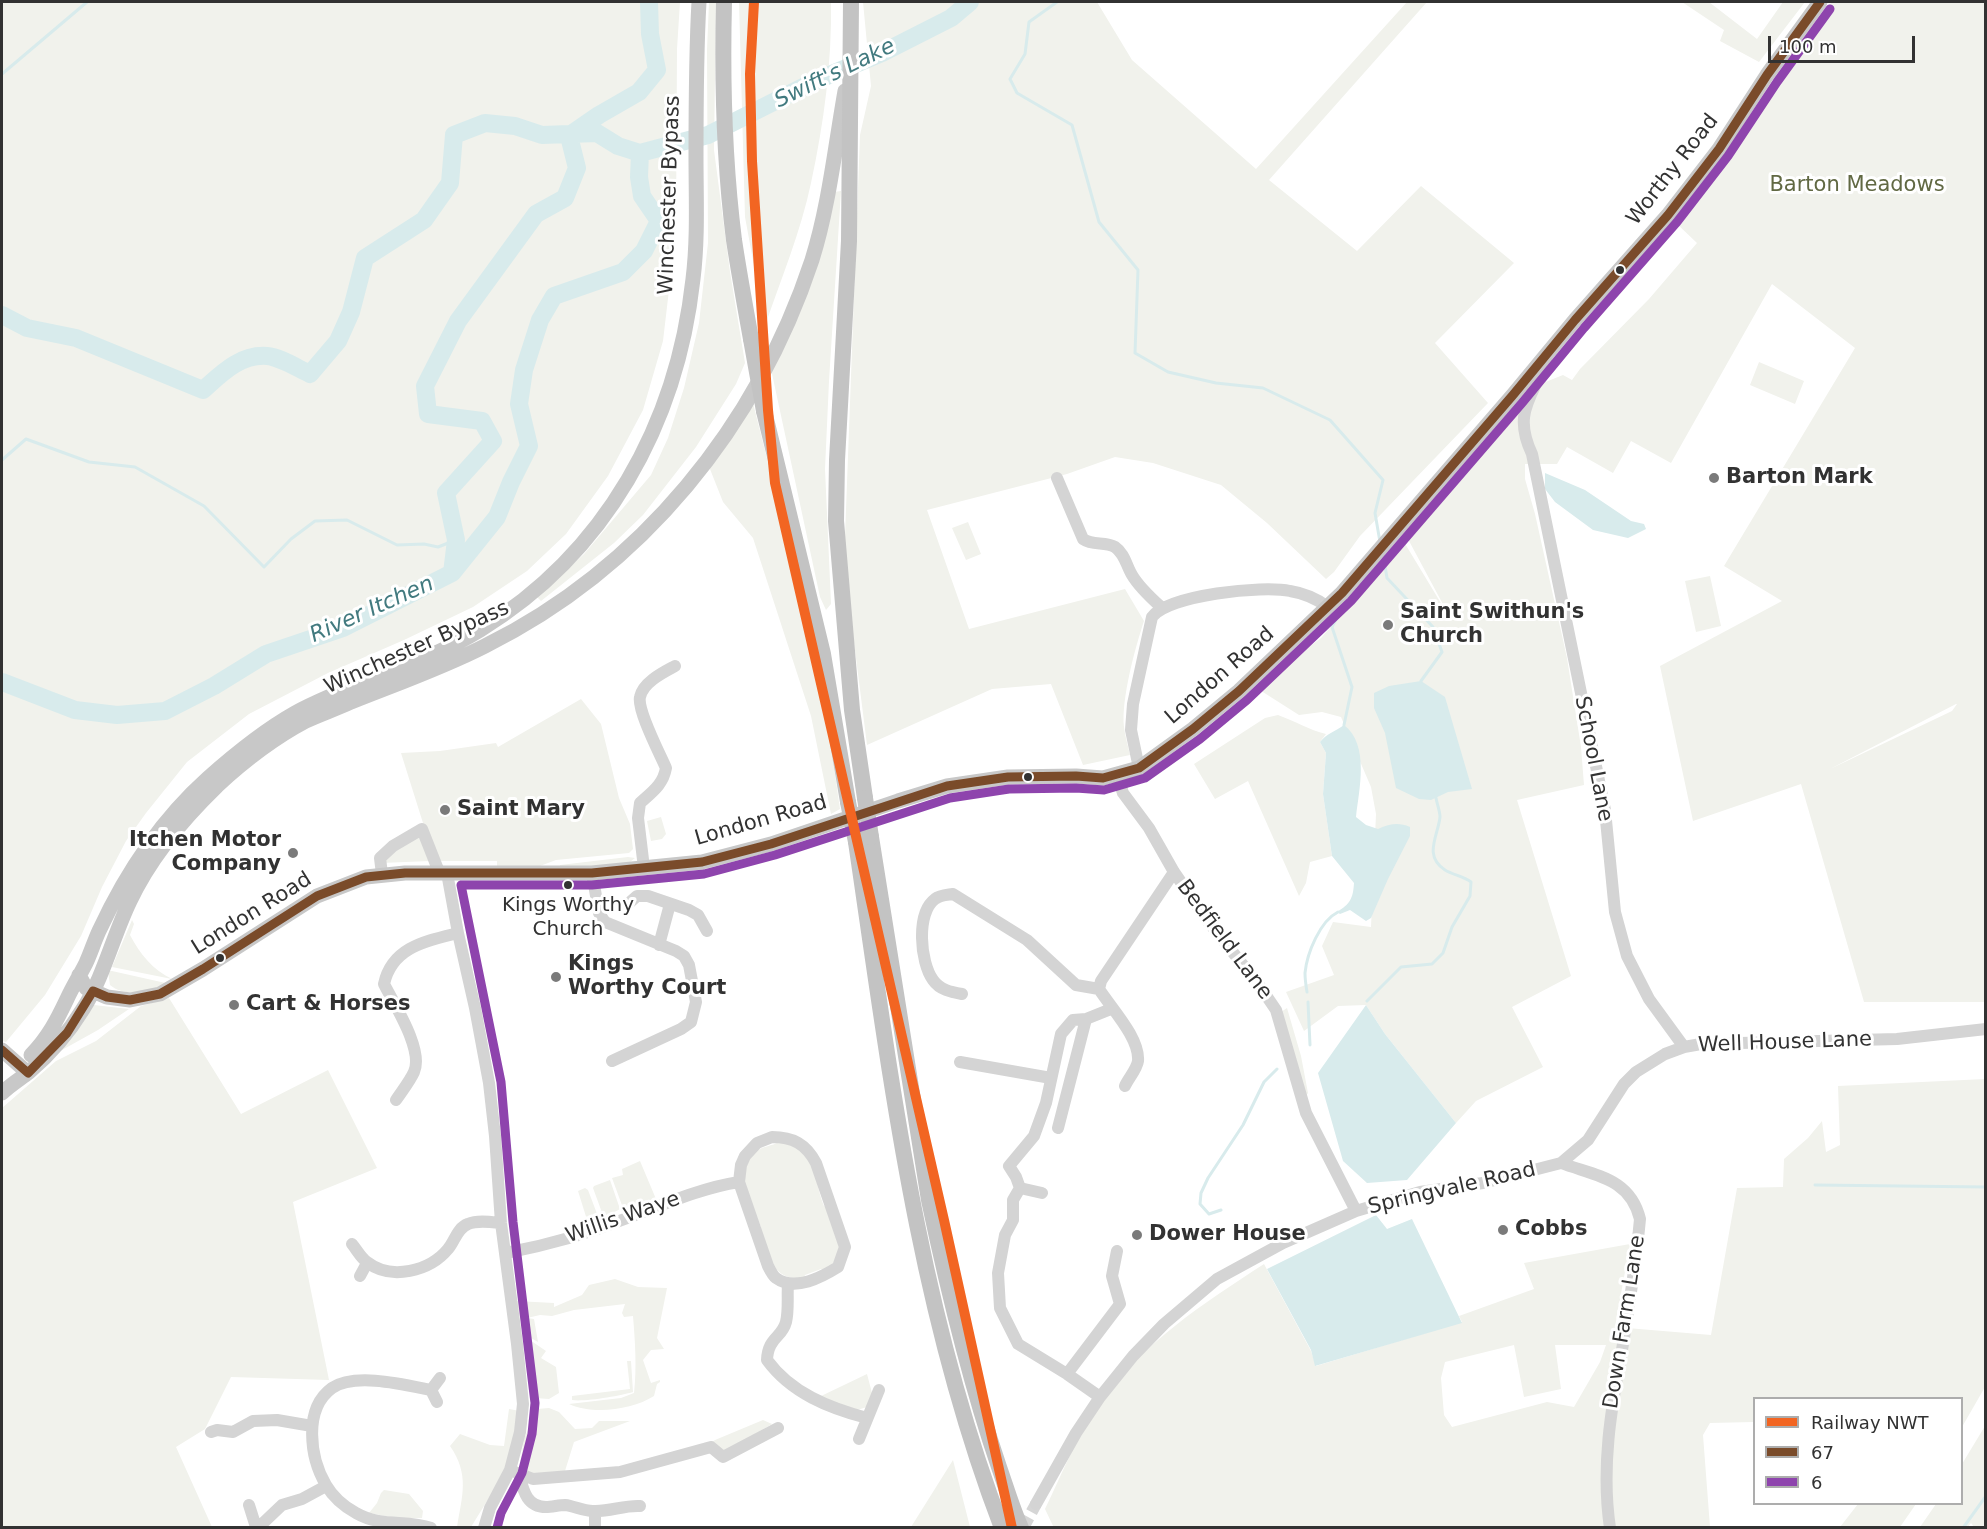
<!DOCTYPE html>
<html>
<head>
<meta charset="utf-8">
<style>
	body { margin:0 }
	#map { position:relative; width:1987px; height:1529px; overflow:hidden; background:#fff; font-family:"DejaVu Sans",sans-serif }
	canvas { display:block }
	.frame { position:absolute; inset:0; border:3px solid #323232; pointer-events:none }
	.legend { position:absolute; left:1753px; top:1397px; width:210px; height:108px; box-sizing:border-box; background:#fff; border:2px solid #adadad; margin:0; padding:8px 10px; list-style:none; font-size:18px; color:#323232 }
	.legend li { display:flex; align-items:center; gap:12px; height:30px }
	.legend b { width:30px; border:2px solid #adadad }
	.scale { position:absolute; left:1768px; top:36px; width:147px; height:27px; box-sizing:border-box; border:3px solid #323232; border-top:0; padding-left:8px; font-size:18px; line-height:21px; white-space:nowrap; color:#323232; -webkit-text-stroke:4px #fff; paint-order:stroke }
</style>
</head>
<body>
<div id="map">
<canvas width="1987" height="1529"></canvas>
<div class="frame"></div>
<ul class="legend">
<li><b style="height:8px;background:#f26522"></b>Railway NWT</li>
<li><b style="height:8px;background:#7a4b2a"></b>67</li>
<li><b style="height:8px;background:#8e44ad"></b>6</li>
</ul>
<div class="scale">100 m</div>
</div>
<script>
const ctx = document.querySelector('canvas').getContext('2d');
ctx.lineJoin = 'round';
function paint(path, color) { ctx.fillStyle = color; ctx.fill(path, 'evenodd'); }
function trace(path, color, width, dash) { ctx.strokeStyle = color; ctx.lineWidth = width; ctx.lineCap = dash ? 'butt' : 'round'; ctx.setLineDash(dash || []); ctx.stroke(path); }
function label(font, color, halo, rows, align = 'center') {
  ctx.font = font + ' "DejaVu Sans",sans-serif'; ctx.lineWidth = 6; ctx.setLineDash([]); ctx.textBaseline = 'middle'; ctx.strokeStyle = halo; ctx.fillStyle = color; for (const [text, x, y, turn = 0] of rows) {
    ctx.save(); ctx.translate(x, y); ctx.rotate((+turn || 0) * Math.PI / 180); ctx.textAlign = isNaN(turn) ? turn : align; if (halo) ctx.strokeText(text, 0, 0); ctx.fillText(text, 0, 0); ctx.restore();
  }
}
paint(new Path2D(`
	M2,2H680L677,49L676,230L663,341L643,410L608,476L566,534L527,571L473,607L404,640L328,673L249,714L187,762L146,813L126,841L102,887L81,936L45,995L6,1042L2,1041Z
	M709,2H716L714,150L730,272L745,363L736,384L696,447L643,515L614,543L541,601L537,597L584,554L651,475L668,438L684,388L699,323L708,243L707,50Z
	M739,2H831C832,62 824,123 811,183C801,231 781,279 765,326L745,217Z
	M863,2H1097L1132,60L1256,169L1407,2H1427L1269,180L1357,251L1421,186L1514,263L1435,343L1488,403L1360,536L1334,572L1326,579L1267,523L1221,485L1153,463L1115,457L1067,474L927,510L969,629L1125,589L1144,621C1135,648 1121,700 1124,727C1125,736 1128,746 1130,755L1083,765L1051,684L992,689L867,745L844,563L860,135L871,86Z
	M1682,2H1709L1757,39L1783,2H1805L1759,62L1720,41L1724,30Z
	M1832,2H1985V1002H1864L1801,784L1693,821L1660,666L1782,601L1724,566L1855,348L1772,284L1671,463L1631,441L1613,473L1567,447L1557,464H1525V479L1535,514L1567,658L1581,747L1584,785L1517,800L1571,976L1512,1007L1543,1067L1476,1101L1456,1123L1385,1034L1366,1005L1338,1006L1304,1031L1286,992L1334,975L1322,946L1333,922L1371,927L1376,814L1371,787L1341,717L1322,712L1299,715L1255,687L1321,638L1404,542L1453,623L1401,526L1513,395L1563,375L1572,380L1580,369L1649,299L1697,243L1676,223L1812,25ZM1957,704L1952,711L1830,769L1956,704Z
	M841,191L829,381L825,469L831,604L826,610L820,597L771,369L834,192Z
	M1759,362L1804,381L1795,404L1750,385Z
	M752,399L820,670L840,809L831,814L811,716L753,538L723,502L708,464Z
	M968,522L981,554L966,560L952,528Z
	M1710,576L1721,626L1696,632L1685,581Z
	M581,699L601,724L619,798L630,824L633,849L629,853L556,860L540,866L497,867V861H439L423,823L401,753L440,751L496,743L498,747Z
	M1278,715C1295,721 1309,730 1326,734L1320,742L1326,753L1323,794L1332,856L1310,862L1306,883L1299,896L1248,781L1215,799L1194,764L1265,718Z
	M661,817L666,834L662,839L651,841L647,821Z
	M419,835L430,861L381,863L393,846Z
	M628,857L635,858L626,865L560,868V865Z
	M132,920L134,924L130,935C140,954 153,970 172,979L112,967Z
	M108,971H112L170,984C154,991 125,998 110,985Z
	M169,998L241,1114L328,1070L377,1168L293,1202L329,1380L231,1377L205,1429L176,1447L212,1527L2,1528V1108L56,1061L96,1041L141,1006Z
	M94,1005L129,1009L98,1030L53,1055Z
	M1287,1008L1301,1056L1308,1093L1306,1096L1281,1012Z
	M1985,1079V1387L1962,1427V1398H1754V1422L1710,1423L1703,1435L1710,1527L1054,1528L1045,1509C1062,1474 1077,1435 1100,1403C1142,1343 1204,1303 1264,1264L1311,1351L1316,1366L1462,1322L1459,1316L1534,1289L1524,1263L1630,1244L1615,1327L1711,1335L1737,1188L1783,1187L1784,1159L1808,1138L1822,1121L1826,1152L1840,1145L1838,1086ZM1514,1345L1524,1397L1561,1389L1555,1345H1606L1600,1362L1574,1407L1547,1402L1452,1427L1444,1415L1441,1378L1445,1362Z
	M779,1142C784,1143 792,1144 797,1147C816,1161 816,1187 824,1206L827,1207L841,1247L840,1256L826,1270L821,1269L805,1275L804,1278C771,1281 770,1256 760,1232L761,1227C753,1204 730,1169 757,1151C763,1146 772,1146 779,1142Z
	M640,1161L656,1199L634,1207L623,1208L612,1178L623,1175L622,1169Z
	M610,1180L620,1209L604,1218L593,1188L594,1186Z
	M585,1188L588,1190L599,1219L588,1223L578,1191Z
	M615,1279L638,1287L667,1288L657,1338L664,1349L651,1350L643,1360L651,1383L660,1380V1382L657,1384L654,1396C632,1410 593,1415 569,1404L621,1398L634,1393C637,1367 635,1341 633,1316L624,1317L622,1313L625,1304L574,1310L552,1316L540,1315L527,1318L534,1319L538,1342L524,1334L516,1301L554,1303V1307L582,1295L589,1285Z
	M524,1336L546,1351L541,1358L556,1367L559,1393L549,1399L535,1398L528,1374Z
	M627,1361H631L633,1392C620,1396 584,1402 572,1400V1396L630,1389Z
	M867,1374L872,1393L867,1407L857,1410L819,1397Z
	M549,1408L559,1412L575,1429L592,1428L599,1421H630L574,1442L565,1471L533,1475L520,1465L524,1439L537,1409Z
	M509,1409L520,1411L505,1472L471,1527H457C462,1496 470,1475 450,1446L460,1434L490,1445L504,1446Z
	M763,1420L772,1424L721,1454L709,1444L715,1440Z
	M1985,1426V1527H1974L1971,1523L1968,1527H1920L1936,1504H1962V1464Z
	M953,1460L970,1527H911Z
	M384,1490L409,1494L423,1511L422,1518H396L369,1513L377,1503L381,1493Z
	M1858,1504H1916L1900,1527H1840Z`), '#f1f2ec');
paint(new Path2D(`
	M1545,473L1585,490L1631,521L1644,524L1646,529L1628,538L1593,530L1555,502L1545,489Z
	M1421,681L1445,697L1472,789L1448,792L1431,800L1419,799L1396,788L1385,733L1374,708V693L1389,686Z
	M1344,725C1370,745 1359,790 1356,817L1366,825L1378,829C1390,824 1398,822 1410,827V836L1388,879L1371,918L1366,921L1350,910L1340,914L1337,912C1350,904 1353,899 1354,883L1332,856L1323,794L1326,753L1320,742C1327,733 1335,732 1344,725Z
	M1366,1005L1385,1034L1456,1123L1407,1180L1367,1183L1343,1161L1318,1073Z
	M1376,1215L1387,1229L1412,1219L1462,1323L1315,1366L1311,1350L1267,1269Z`), '#d8ebec');
trace(new Path2D(`
	M1057,2L1029,22L1025,54L1010,79L1017,93L1072,125L1099,222L1138,270L1135,353L1168,372L1216,383L1263,388L1330,420L1383,480L1375,513L1380,542
	M2,74L87,2
	M2,460L26,439L89,462L135,467L204,506L264,567L291,539L315,521L347,520L397,545L424,544L438,547L456,540
	M1383,554L1387,578L1433,627L1442,652L1421,681
	M1360,583L1384,562
	M1344,725L1352,687L1332,627L1349,595
	M1307,992C1306,986 1305,979 1305,973C1307,953 1320,921 1338,912
	M1367,1001L1401,967L1432,964L1443,953L1452,927L1470,896L1471,882C1463,876 1453,875 1445,870C1423,856 1438,836 1440,817C1440,811 1437,804 1436,798
	M1308,1002L1310,1045
	M1815,1185L1986,1187
	M1221,1210L1209,1214L1200,1204L1201,1193L1208,1178L1243,1125L1264,1082L1277,1069
	M1963,1528L1986,1496`), '#d8ebec', 3);
trace(new Path2D(`
	M570,135L599,115L639,92L657,70L650,34L649,2
	M2,315L27,328L76,338L203,390C221,374 240,354 267,356C280,357 297,368 310,374L338,341L351,312L365,258L424,220L450,183L454,135L485,123L515,126L542,135L597,133L618,146L640,153
	M452,573L456,540L446,493L493,441L482,421L428,414L425,386L458,321L536,214L565,198L577,168L569,136
	M2,682L75,710L117,715L165,711L214,686L266,654L343,628L452,573L497,517L511,482L529,446L519,404L524,370L540,320L554,296L623,272L644,251L659,221L642,196L639,177L640,153L708,135L815,81L882,53L951,18L970,2`), '#d8ebec', 18);
trace(new Path2D(`
	M1023,1528L1036,1504`), '#d6d6d6', 12, [12, 6]);
trace(new Path2D(`
	M1546,360C1533,398 1512,412 1532,454L1605,810L1615,912L1627,956L1649,999L1684,1047
	M1057,478L1083,539C1093,546 1105,541 1115,547C1125,554 1126,565 1132,575C1139,587 1151,598 1161,607
	M1139,768L1131,730L1133,704L1152,617C1168,595 1263,585 1290,591C1303,593 1317,599 1328,607
	M1117,775L1123,793L1149,828L1174,872L1207,920L1259,985L1276,1010L1306,1113L1356,1211
	M644,868L638,818L640,803C652,792 663,785 666,768C660,754 637,710 640,697C643,682 664,672 675,666
	M447,873L458,933L475,1008L489,1083L495,1136L501,1223L517,1344L523,1404L520,1432L510,1470L490,1508L484,1528
	M592,873L599,913L605,922L676,951L684,956L689,965L696,1002L691,1022L681,1029L612,1061
	M382,874L380,858L393,846L422,829L439,872
	M628,904L637,896H648L689,910L698,915L707,931
	M659,945L670,904
	M1099,989L1101,981L1174,872
	M962,994C951,992 940,990 933,980C920,962 916,913 935,899C940,895 947,895 953,894L1027,940L1076,985L1099,989C1111,1008 1140,1038 1138,1061C1137,1069 1128,1079 1125,1086
	M960,1062L1051,1078
	M396,1100C402,1091 410,1081 414,1072C424,1050 394,1004 384,984C392,947 426,941 458,933
	M1058,1128L1086,1019
	M772,1137C793,1137 806,1144 816,1163L845,1247L838,1267C822,1277 795,1292 776,1278C773,1276 770,1270 768,1266L739,1182L741,1165L745,1156L757,1143Z
	M1561,1163C1596,1176 1630,1178 1640,1219C1636,1263 1629,1307 1622,1350C1611,1409 1601,1468 1610,1528
	M1020,1188L1016,1177L1009,1166L1034,1136L1046,1103L1061,1034L1073,1020L1086,1019L1111,1009
	M1042,1193L1020,1188L1013,1200V1220L1005,1235L998,1273L1000,1308L1018,1344L1067,1374L1100,1397
	M352,1244C357,1250 361,1258 367,1262C391,1281 430,1271 448,1249C455,1241 457,1228 468,1224C477,1220 491,1222 501,1223
	M506,1253C548,1245 590,1233 630,1217C665,1204 701,1188 739,1182
	M360,1276L367,1263
	M788,1283C787,1295 789,1310 786,1322C782,1338 768,1337 767,1360C791,1393 829,1408 867,1418
	M1067,1374L1120,1304L1112,1276L1117,1251
	M431,1390C406,1385 355,1372 332,1388C303,1409 310,1458 326,1485C333,1497 345,1507 356,1513C382,1528 406,1519 431,1528
	M437,1402L431,1390L440,1378
	M211,1432L217,1430L233,1432L253,1421L277,1420L312,1426
	M859,1439L879,1390
	M510,1470L533,1479L620,1472L711,1447L723,1457L778,1428
	M519,1474C523,1489 526,1507 546,1507C552,1507 559,1505 565,1505C574,1506 583,1511 593,1511C609,1512 624,1505 640,1506
	M1036,1504L1076,1433L1100,1397L1133,1356L1164,1324L1217,1279L1283,1243L1356,1211L1420,1192L1483,1183L1561,1163L1588,1140L1624,1084L1636,1072L1665,1054L1684,1047L1701,1044L1897,1039L1986,1029
	M249,1505L255,1524H262L282,1505L302,1499L326,1486
	M595,1511V1528`), '#d4d4d4', 12);
trace(new Path2D(`
	M79,975L86,988L107,997L130,1000L160,994L203,969L317,896L366,877L405,873H592L702,862L771,844L898,801L947,786L1008,777L1076,776L1103,778L1139,768L1193,729L1239,691L1342,593L1513,395L1575,320L1668,215L1719,149L1767,75L1820,2
	M2,1050L28,1073
	M31,1055C48,1038 57,1020 67,999C73,986 80,975 86,963C91,952 94,942 99,931C125,875 161,820 208,778C235,754 263,731 295,713C354,681 421,666 480,630C606,553 677,424 693,279C698,239 696,198 696,157C696,105 696,53 699,2
	M2,1093C10,1085 20,1079 29,1072C50,1054 69,1032 83,1009C104,976 113,936 130,901C150,858 183,819 217,786C244,761 274,738 306,721C321,714 336,709 351,702C396,684 442,668 485,646C642,568 757,426 812,260C829,206 835,147 845,91`), '#c8c8c8', 15);
trace(new Path2D(`
	M724,2C722,81 724,161 734,240C739,273 745,306 751,339
	M851,2L849,241L837,460L836,521L852,710L865,798
	M764,411L823,654L848,802
	M871,837L929,1200C948,1290 969,1379 999,1467C1006,1487 1012,1508 1021,1528
	M856,842C890,1073 918,1309 1002,1528`), '#c3c3c3', 16);
trace(new Path2D(`
	M751,339L764,411
	M865,798L871,837
	M848,802L856,842`), '#c3c3c3', 16);
trace(new Path2D(`
	M93,991L107,997L130,1000L160,994L203,969L317,896L366,877L405,873H592L702,862L771,844L947,786L1008,777L1076,776L1103,778L1139,768L1193,729L1239,691L1342,593L1513,395L1575,320L1668,215L1719,149L1767,75L1820,2
	M2,1050L28,1073L67,1033L93,991`), '#7a4b2a', 9);
trace(new Path2D(`
	M497,1528L501,1513L522,1473L532,1434L535,1403L513,1222L501,1082L461,885H592L704,874L775,855L950,798L1009,789L1076,788L1104,790L1145,778L1200,739L1247,700L1351,601L1522,403L1584,328L1677,222L1728,156L1777,82L1830,9`), '#8e44ad', 9);
trace(new Path2D(`
	M754,2L750,74L752,161L768,410L775,483L944,1220L1012,1528`), '#f26522', 10);
for (const [x, y, r, color] of [
	[1620,270,5,"#323232"],
	[1714,478,6,"#7a7a7a"],
	[1388,625,6,"#7a7a7a"],
	[1028,777,5,"#323232"],
	[445,810,6,"#7a7a7a"],
	[293,853,6,"#7a7a7a"],
	[568,885,5,"#323232"],
	[220,958,5,"#323232"],
	[556,977,6,"#7a7a7a"],
	[234,1005,6,"#7a7a7a"],
	[1503,1230,6,"#7a7a7a"],
	[1137,1235,6,"#7a7a7a"]
]) { const dot = new Path2D(); dot.arc(x, y, r, 0, 2 * Math.PI); ctx.fillStyle = color; ctx.fill(dot); trace(dot, '#fff', 2); }
label('20px', '#323232', '#fff', [
	["Kings Worthy",568,906],
	["Church",568,930]
]);
label('21px', '#323232', '#fff', [
	["Worthy Road",1673,170,-52],
	["Winchester Bypass",670,195,-88],
	["Winchester Bypass",417,648,-24],
	["London Road",1220,676,-41],
	["School Lane",1593,759,79],
	["London Road",761,821,-16],
	["London Road",252,914,-32],
	["Bedfield Lane",1224,940,53],
	["Well House Lane",1785,1043,-2],
	["Springvale Road",1452,1189,-13],
	["Willis Waye",623,1218,-19],
	["Down Farm Lane",1625,1322,-81]
]);
label('21px', '#616943', '#fff', [
	["Barton Meadows",1857,186]
]);
label('bold 21px', '#323232', '#fff', [
	["Barton Mark",1726,478],
	["Saint Swithun's",1400,613],
	["Church",1400,637],
	["Saint Mary",457,810],
	["Itchen Motor",281,841,"right"],
	["Company",281,865,"right"],
	["Kings",568,965],
	["Worthy Court",568,989],
	["Cart & Horses",246,1005],
	["Cobbs",1515,1230],
	["Dower House",1149,1235]
], 'left');
label('italic 22px', '#427a7f', '#fff', [
	["Swift's Lake",835,74,-26],
	["River Itchen",372,610,-24]
]);
</script>
</body>
</html>
